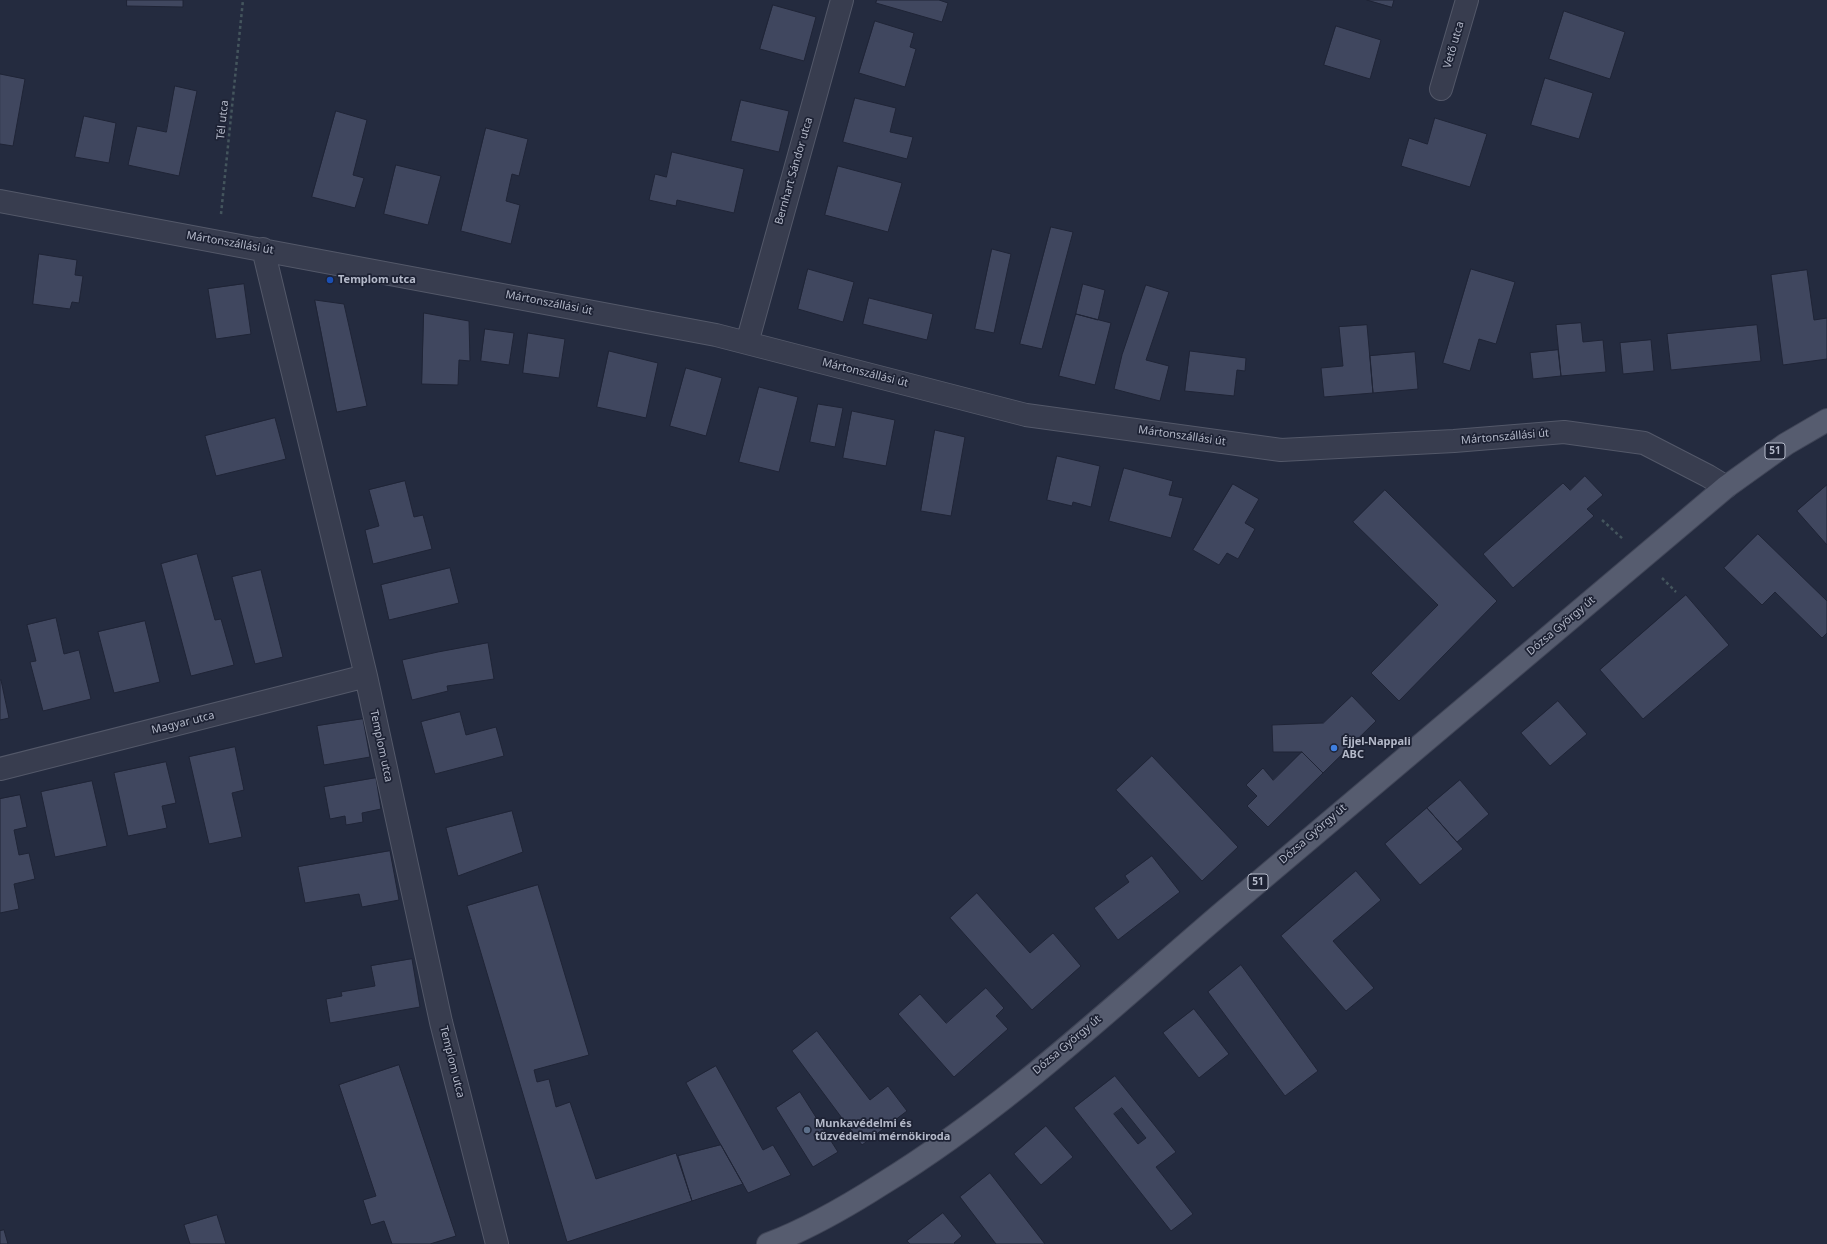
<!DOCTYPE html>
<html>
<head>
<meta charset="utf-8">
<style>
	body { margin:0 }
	canvas { display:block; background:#242b3f }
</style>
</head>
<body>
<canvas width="1827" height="1244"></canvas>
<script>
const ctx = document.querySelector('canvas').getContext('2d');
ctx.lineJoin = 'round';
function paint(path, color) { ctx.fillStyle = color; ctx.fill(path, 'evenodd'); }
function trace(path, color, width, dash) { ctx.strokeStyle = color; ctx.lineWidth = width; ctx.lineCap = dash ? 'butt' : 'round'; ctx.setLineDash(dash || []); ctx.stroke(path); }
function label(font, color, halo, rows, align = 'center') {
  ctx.font = font + ' "Noto Sans",sans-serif'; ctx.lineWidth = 3.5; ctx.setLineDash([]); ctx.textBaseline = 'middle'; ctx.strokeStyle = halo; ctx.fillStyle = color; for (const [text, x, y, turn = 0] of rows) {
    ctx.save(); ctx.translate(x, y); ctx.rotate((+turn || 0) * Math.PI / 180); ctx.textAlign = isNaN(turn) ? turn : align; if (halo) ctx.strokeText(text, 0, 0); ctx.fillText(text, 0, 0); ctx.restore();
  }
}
const building = new Path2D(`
	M127,0H183V7L127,6Z
	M877,0H939L948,3L942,22L876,3Z
	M1367,0H1394L1392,7Z
	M773,5L816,17L804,61L760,49Z
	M1564,11L1625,32L1610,79L1549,59Z
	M875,21L914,33L910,47L916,49L905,87L859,73Z
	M1336,26L1381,40L1370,79L1324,65Z
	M0,74L25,79L13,146L0,144Z
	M1545,78L1593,93L1579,139L1531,125Z
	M175,86L197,91L179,176L128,165L137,126L166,132Z
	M855,98L896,108L890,132L913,137L907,159L843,142Z
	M741,100L789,111L779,152L731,141Z
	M336,111L367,120L353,175L364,178L355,208L312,197Z
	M84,116L116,123L109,163L75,157Z
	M1435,118L1487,134L1470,187L1401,166L1409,138L1427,144Z
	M486,128L528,139L519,176L512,174L506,201L520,205L511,244L461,231Z
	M672,152L744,169L734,213L677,200L676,206L649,200L655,174L666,177Z
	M396,165L441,176L428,225L384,214Z
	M838,166L902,183L888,232L825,215Z
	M1051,227L1073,232L1042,349L1020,344Z
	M992,249L1011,254L994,333L975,329Z
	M39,254L77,260L75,275L83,276L79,303L72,302L70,309L33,304Z
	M808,269L854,282L843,322L798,309Z
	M1471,269L1515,282L1496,344L1479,339L1470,371L1443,363Z
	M1807,270L1814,320L1827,318V359L1783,365L1771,275Z
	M244,284L251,334L216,339L208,289Z
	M1083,284L1105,290L1098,320L1076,314Z
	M1146,285L1169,292L1146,360L1169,366L1160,401L1114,389L1122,355Z
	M869,298L933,314L927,340L863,324Z
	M315,300L344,304L367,406L337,412Z
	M424,313L469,321L470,361L459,360L458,385L422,384Z
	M1076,314L1111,323L1095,385L1059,376Z
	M1581,323L1583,342L1603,340L1606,372L1561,376L1556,325Z
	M1367,325L1373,393L1324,397L1321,368L1343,366L1339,327Z
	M1757,325L1761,361L1671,370L1667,334Z
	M485,329L514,333L509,365L481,361Z
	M528,333L565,339L559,378L523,373Z
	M1651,340L1654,371L1623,374L1620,343Z
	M1558,350L1561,376L1533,379L1530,353Z
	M609,351L658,363L646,418L597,407Z
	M1190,351L1246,358L1245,371L1237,370L1234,396L1185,391Z
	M1415,352L1418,389L1373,393L1370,356Z
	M686,368L722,378L706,436L670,426Z
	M759,387L798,397L779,472L739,462Z
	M818,404L843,408L835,447L810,442Z
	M852,411L895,420L886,466L843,458Z
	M275,418L286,459L216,476L205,436Z
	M935,430L965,437L951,516L921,511Z
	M1057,456L1100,466L1091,507L1073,502L1072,506L1047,500Z
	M1124,468L1173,481L1169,495L1183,498L1171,538L1109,521Z
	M1585,476L1603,495L1587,509L1594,516L1513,588L1483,554L1563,483L1570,490Z
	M405,481L414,517L423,515L432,549L373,564L365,530L379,526L369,490Z
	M1233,484L1259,499L1245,523L1255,529L1238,559L1227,553L1219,565L1193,550Z
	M1827,485V545L1797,511Z
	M1385,490L1497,601L1399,701L1371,673L1438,605L1353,522Z
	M1758,534L1827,601V633L1822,638L1775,592L1762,605L1724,568Z
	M197,554L215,620L221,619L234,665L191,676L161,564Z
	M450,568L459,603L389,620L381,585Z
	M261,570L283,657L255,664L232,577Z
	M1686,595L1729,645L1643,719L1600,670Z
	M56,618L64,654L79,650L91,699L43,711L30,662L36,661L27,625Z
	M145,621L160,682L114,693L98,632Z
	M488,643L494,679L447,686L448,691L412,700L402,660L438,652Z
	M1,680L9,718L0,720V681Z
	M1352,696L1376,721L1323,773L1302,752H1273L1272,725L1323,723Z
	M1558,701L1587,734L1550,766L1521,733Z
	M460,712L466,735L496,727L504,756L435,774L421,722Z
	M363,719L370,757L324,765L317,726Z
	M235,747L244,790L232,793L242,837L209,844L189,757Z
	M1302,752L1323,773L1268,827L1247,806L1257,796L1246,785L1263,768L1273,780Z
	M1152,756L1238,847L1202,881L1116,790Z
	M166,762L176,803L162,806L167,828L128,836L114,773Z
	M376,778L381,809L362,813L363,822L346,825L345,816L330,819L324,787Z
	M1460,780L1489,814L1457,842L1427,808Z
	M92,781L107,846L55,857L41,792Z
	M20,795L27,827L14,830L19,855L29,853L35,879L14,884L19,909L0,913V799Z
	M1427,808L1463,849L1420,885L1385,844Z
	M512,811L523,852L458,876L446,828Z
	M390,851L399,900L362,907L359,894L305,903L298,867Z
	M1152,856L1180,892L1118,940L1094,908L1129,882L1125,876Z
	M1356,871L1381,900L1333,941L1374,988L1346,1011L1281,936Z
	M538,885L589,1055L534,1070L537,1082L549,1079L556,1107L570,1102L596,1179L676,1153L692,1201L567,1242L467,906Z
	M977,893L1030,953L1053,933L1081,966L1032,1010L950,918Z
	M412,959L420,1007L330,1023L326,999L342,996L341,992L375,986L371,966Z
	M1241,965L1318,1071L1285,1096L1208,992Z
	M986,988L1004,1008L996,1016L1008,1029L954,1077L898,1014L920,994L946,1023Z
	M1194,1009L1229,1054L1199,1078L1163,1033Z
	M817,1031L870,1100L888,1086L907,1111L862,1145L792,1051Z
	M399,1065L456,1236L430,1244H392L384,1221L371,1225L363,1200L376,1196L339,1085Z
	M716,1066L763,1150L773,1145L791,1175L748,1193L686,1083Z
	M1115,1076L1176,1152L1156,1167L1193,1214L1171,1231L1074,1108ZM1122,1108L1146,1138L1138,1144L1114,1114Z
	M800,1092L838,1152L813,1167L776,1108Z
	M1046,1126L1073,1157L1041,1185L1014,1154Z
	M721,1145L743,1184L692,1201L678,1156Z
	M990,1173L1045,1244H996L960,1197Z
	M943,1213L962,1236L954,1243L955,1244H910L907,1241Z
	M217,1215L226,1244H190L184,1225Z
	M4,1230L8,1244H0V1231Z`);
paint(building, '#40475f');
trace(building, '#1f2436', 1);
const street = new Path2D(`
	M1441,89L1467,0
	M0,201L716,335L1026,415L1281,450L1454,441L1564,432L1644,443L1708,476L1726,487
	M263,249L366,676L441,1022L497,1244
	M747,343L842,0
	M0,769L366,676`);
const primary = new Path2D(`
	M768,1244C808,1229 846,1207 882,1184C1006,1108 1113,1006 1223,912C1390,769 1559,629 1726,487L1786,444L1827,420`);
trace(street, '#535869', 24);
trace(primary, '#414658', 24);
trace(new Path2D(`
	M221,214L243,0
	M1602,520L1623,539
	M1662,578L1676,592`), '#44555d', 2.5, [3, 3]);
trace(street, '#383d4f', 22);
trace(primary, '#565c6f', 22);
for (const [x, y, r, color] of [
	[330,280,4,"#1a4fb4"],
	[1334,748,4,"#3f7fe0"],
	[807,1130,4,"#5c6f8a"]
]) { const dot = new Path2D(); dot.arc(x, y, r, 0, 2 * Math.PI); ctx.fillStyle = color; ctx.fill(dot); trace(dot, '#1d2234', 1.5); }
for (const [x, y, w] of [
	[1775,451,20],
	[1258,882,20]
]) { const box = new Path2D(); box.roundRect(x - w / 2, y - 8, w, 16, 3); ctx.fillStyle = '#1d2234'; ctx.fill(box); trace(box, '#b4b9c9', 1); }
label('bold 10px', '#b4b9c9', null, [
	["51",1775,451],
	["51",1258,882]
]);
label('11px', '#b4b9c9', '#1d2234', [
	["Vető utca",1454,45,-74],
	["Tél utca",223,120,-84],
	["Bernhart Sándor utca",794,171,-74],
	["Mártonszállási út",230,243,10],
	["Mártonszállási út",549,303,11],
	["Mártonszállási út",865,373,14],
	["Mártonszállási út",1182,436,8],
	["Mártonszállási út",1505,437,-5],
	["Dózsa György út",1561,626,-40],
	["Magyar utca",183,723,-14],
	["Templom utca",381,746,78],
	["Dózsa György út",1313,834,-41],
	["Dózsa György út",1067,1045,-40],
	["Templom utca",452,1062,76]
]);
label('bold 11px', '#b4b9c9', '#1d2234', [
	["Templom utca",338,280],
	["Éjjel-Nappali",1342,742],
	["ABC",1342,755],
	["Munkavédelmi és",815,1124],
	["tűzvédelmi mérnökiroda",815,1137]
], 'left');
</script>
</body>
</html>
